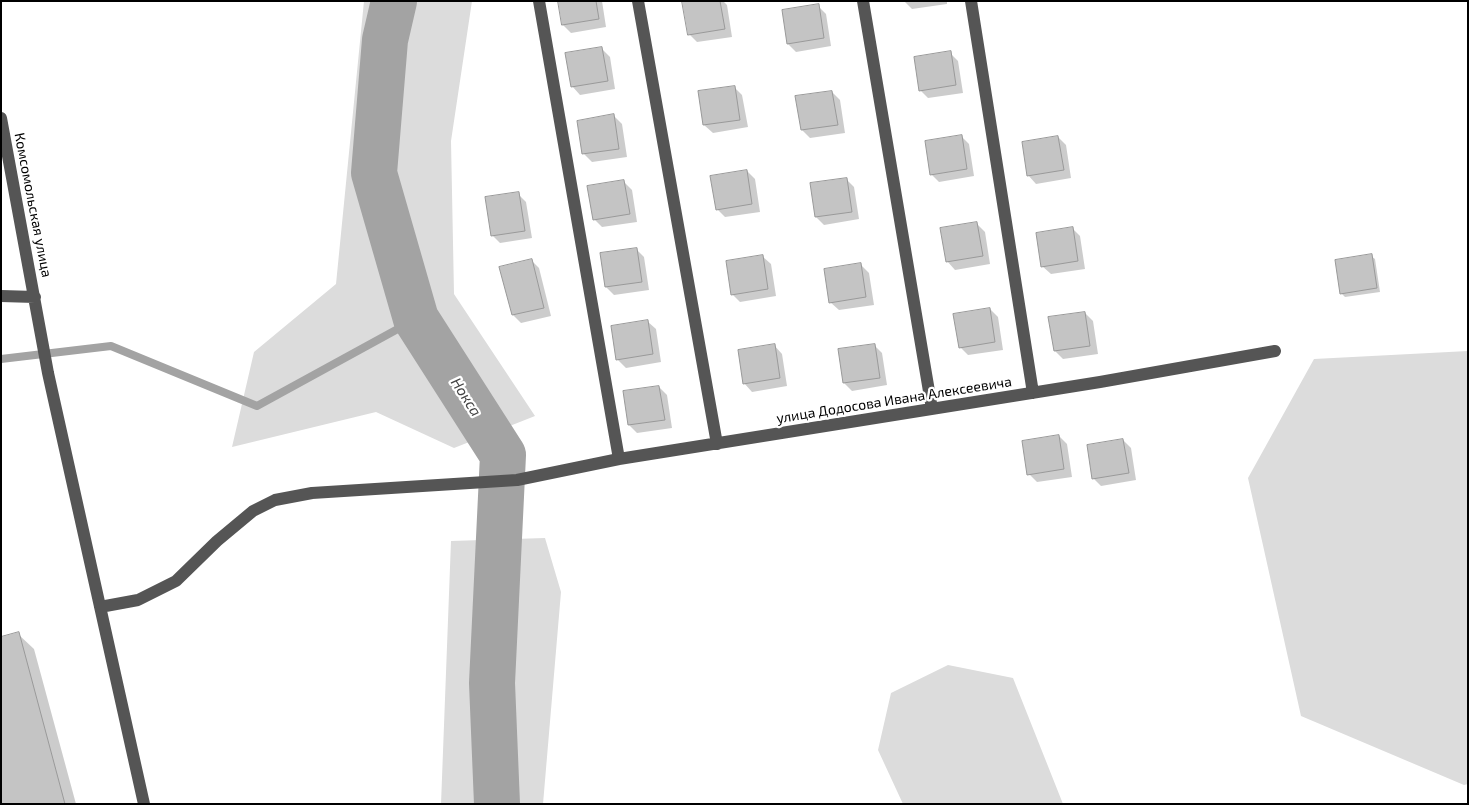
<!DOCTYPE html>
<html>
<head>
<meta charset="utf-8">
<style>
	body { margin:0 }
	#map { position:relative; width:1469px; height:805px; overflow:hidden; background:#fff; font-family:"Exo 2",sans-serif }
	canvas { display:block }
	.frame { position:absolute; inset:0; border:2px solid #000; pointer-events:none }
</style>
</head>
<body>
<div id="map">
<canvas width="1469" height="805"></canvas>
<div class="frame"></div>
</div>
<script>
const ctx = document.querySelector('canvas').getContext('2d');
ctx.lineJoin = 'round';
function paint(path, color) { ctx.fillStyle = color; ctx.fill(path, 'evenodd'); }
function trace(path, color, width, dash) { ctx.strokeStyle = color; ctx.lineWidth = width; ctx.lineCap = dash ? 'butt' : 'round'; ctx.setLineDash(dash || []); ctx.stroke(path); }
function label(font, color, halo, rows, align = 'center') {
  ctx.font = font + ' "Exo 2",sans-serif'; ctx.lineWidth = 4.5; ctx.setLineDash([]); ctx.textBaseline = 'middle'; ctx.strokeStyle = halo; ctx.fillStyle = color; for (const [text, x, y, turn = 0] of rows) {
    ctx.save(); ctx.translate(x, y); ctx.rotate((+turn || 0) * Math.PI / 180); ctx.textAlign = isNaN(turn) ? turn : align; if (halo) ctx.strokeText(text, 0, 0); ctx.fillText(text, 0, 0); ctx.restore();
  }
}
paint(new Path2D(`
	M364,1H472L451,141L454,294L535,416L454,448L376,412L232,447L254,352L336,284Z
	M1468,351V784L1464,785L1301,716L1248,478L1314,359Z
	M545,538L561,592L543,804H441L451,541Z
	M948,665L1013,678L1063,804H903L878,750L891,693Z`), '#dcdcdc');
paint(new Path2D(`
	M559,1H602L606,27L571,33L563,25Z
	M689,1H723L727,5L732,37L697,42L689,34Z
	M904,1H947V4L912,9Z
	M818,6L826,14L831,46L796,52L788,44L783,11Z
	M602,49L610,57L615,89L580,95L572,86Z
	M950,53L958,61L963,93L928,98L920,90Z
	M734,87L742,95L748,127L713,133L704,125Z
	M832,92L840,100L845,133L810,138L802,130Z
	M614,116L622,124L627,157L592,162L584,154L579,122Z
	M961,136L969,144L974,176L939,182L931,174Z
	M1058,137L1066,145L1071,178L1036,184L1028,175Z
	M747,171L755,179L760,212L725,217L717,209Z
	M846,179L854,187L859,219L824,225L816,217Z
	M624,182L632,190L637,222L602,227L594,219Z
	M518,194L526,202L532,238L500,243L492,235Z
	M977,224L985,232L990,264L955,270L947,261Z
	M1072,228L1080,236L1085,269L1051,274L1042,266Z
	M636,249L644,257L649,290L614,295L606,287Z
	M762,256L771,264L776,296L740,302L732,294Z
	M1371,256L1375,259L1380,292L1345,297L1341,293Z
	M531,260L539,268L551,316L521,323L513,315Z
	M861,265L869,273L874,305L839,310L830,302Z
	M990,309L998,317L1003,350L968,355L960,347Z
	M1085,313L1093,321L1098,354L1063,359L1055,351Z
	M647,321L656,329L661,362L626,368L617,359Z
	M774,345L782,354L787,386L752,392L744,383Z
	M874,345L882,353L887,385L852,391L844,383Z
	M659,387L667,395L672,428L637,433L629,425Z
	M1059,436L1067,444L1072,477L1037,482L1029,474Z
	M1123,440L1131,448L1136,480L1101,486L1093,478Z
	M18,634L34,649L76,804H1Z`), '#0003');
trace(new Path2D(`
	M1,359L111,346L257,406L416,319`), '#a3a3a3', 8);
trace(new Path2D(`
	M394,1L385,40L374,173L416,319L503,455L492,683L497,804`), '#a3a3a3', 46);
const building = new Path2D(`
	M558,1H596L599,19L562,25Z
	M682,1H720L725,29L688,35Z
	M819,4L824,38L787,44L782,10Z
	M602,47L608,81L571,87L565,53Z
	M951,51L956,85L919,91L914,57Z
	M735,86L740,120L703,125L698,91Z
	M832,91L838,125L801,130L795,96Z
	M614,114L619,149L582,154L577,121Z
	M962,135L967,169L930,175L925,141Z
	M1058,136L1064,170L1027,176L1022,142Z
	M747,170L752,204L716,210L710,176Z
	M847,178L852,212L815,217L810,183Z
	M624,180L630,214L593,220L587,186Z
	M519,192L525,231L491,236L485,197Z
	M977,222L983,256L946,262L940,228Z
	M1073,227L1078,261L1041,267L1036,233Z
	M637,248L642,282L605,287L600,253Z
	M1372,254L1377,288L1340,294L1335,260Z
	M763,255L768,289L731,295L726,261Z
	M532,259L544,308L512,315L499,267Z
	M861,263L866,297L829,303L824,269Z
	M990,308L995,342L959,348L953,314Z
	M1085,312L1090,346L1054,351L1048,317Z
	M648,320L653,354L616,360L611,326Z
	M775,344L780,378L743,384L738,350Z
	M875,344L880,378L843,383L838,349Z
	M659,386L665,420L628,425L623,391Z
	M1059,435L1064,469L1027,475L1022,441Z
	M1123,439L1129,473L1092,479L1087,445Z
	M19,632L65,804H1V637Z`);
paint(building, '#c4c4c4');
trace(building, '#999', 1);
trace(new Path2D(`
	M539,1L619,459
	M638,1L717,444
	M863,1L932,409
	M971,1L1033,393
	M1,118L48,373L144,804
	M1,296L35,297
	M100,607L138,600L176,581L217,541L253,511L275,500L312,493L517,480L619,459L1100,382L1275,351`), '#555', 12);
label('14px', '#000', '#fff', [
	["Комсомольская улица",33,205,79],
	["улица Додосова Ивана Алексеевича",894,400,-9]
]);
label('italic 15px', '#444', '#fff', [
	["Нокса",466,397,57]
]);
</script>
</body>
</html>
